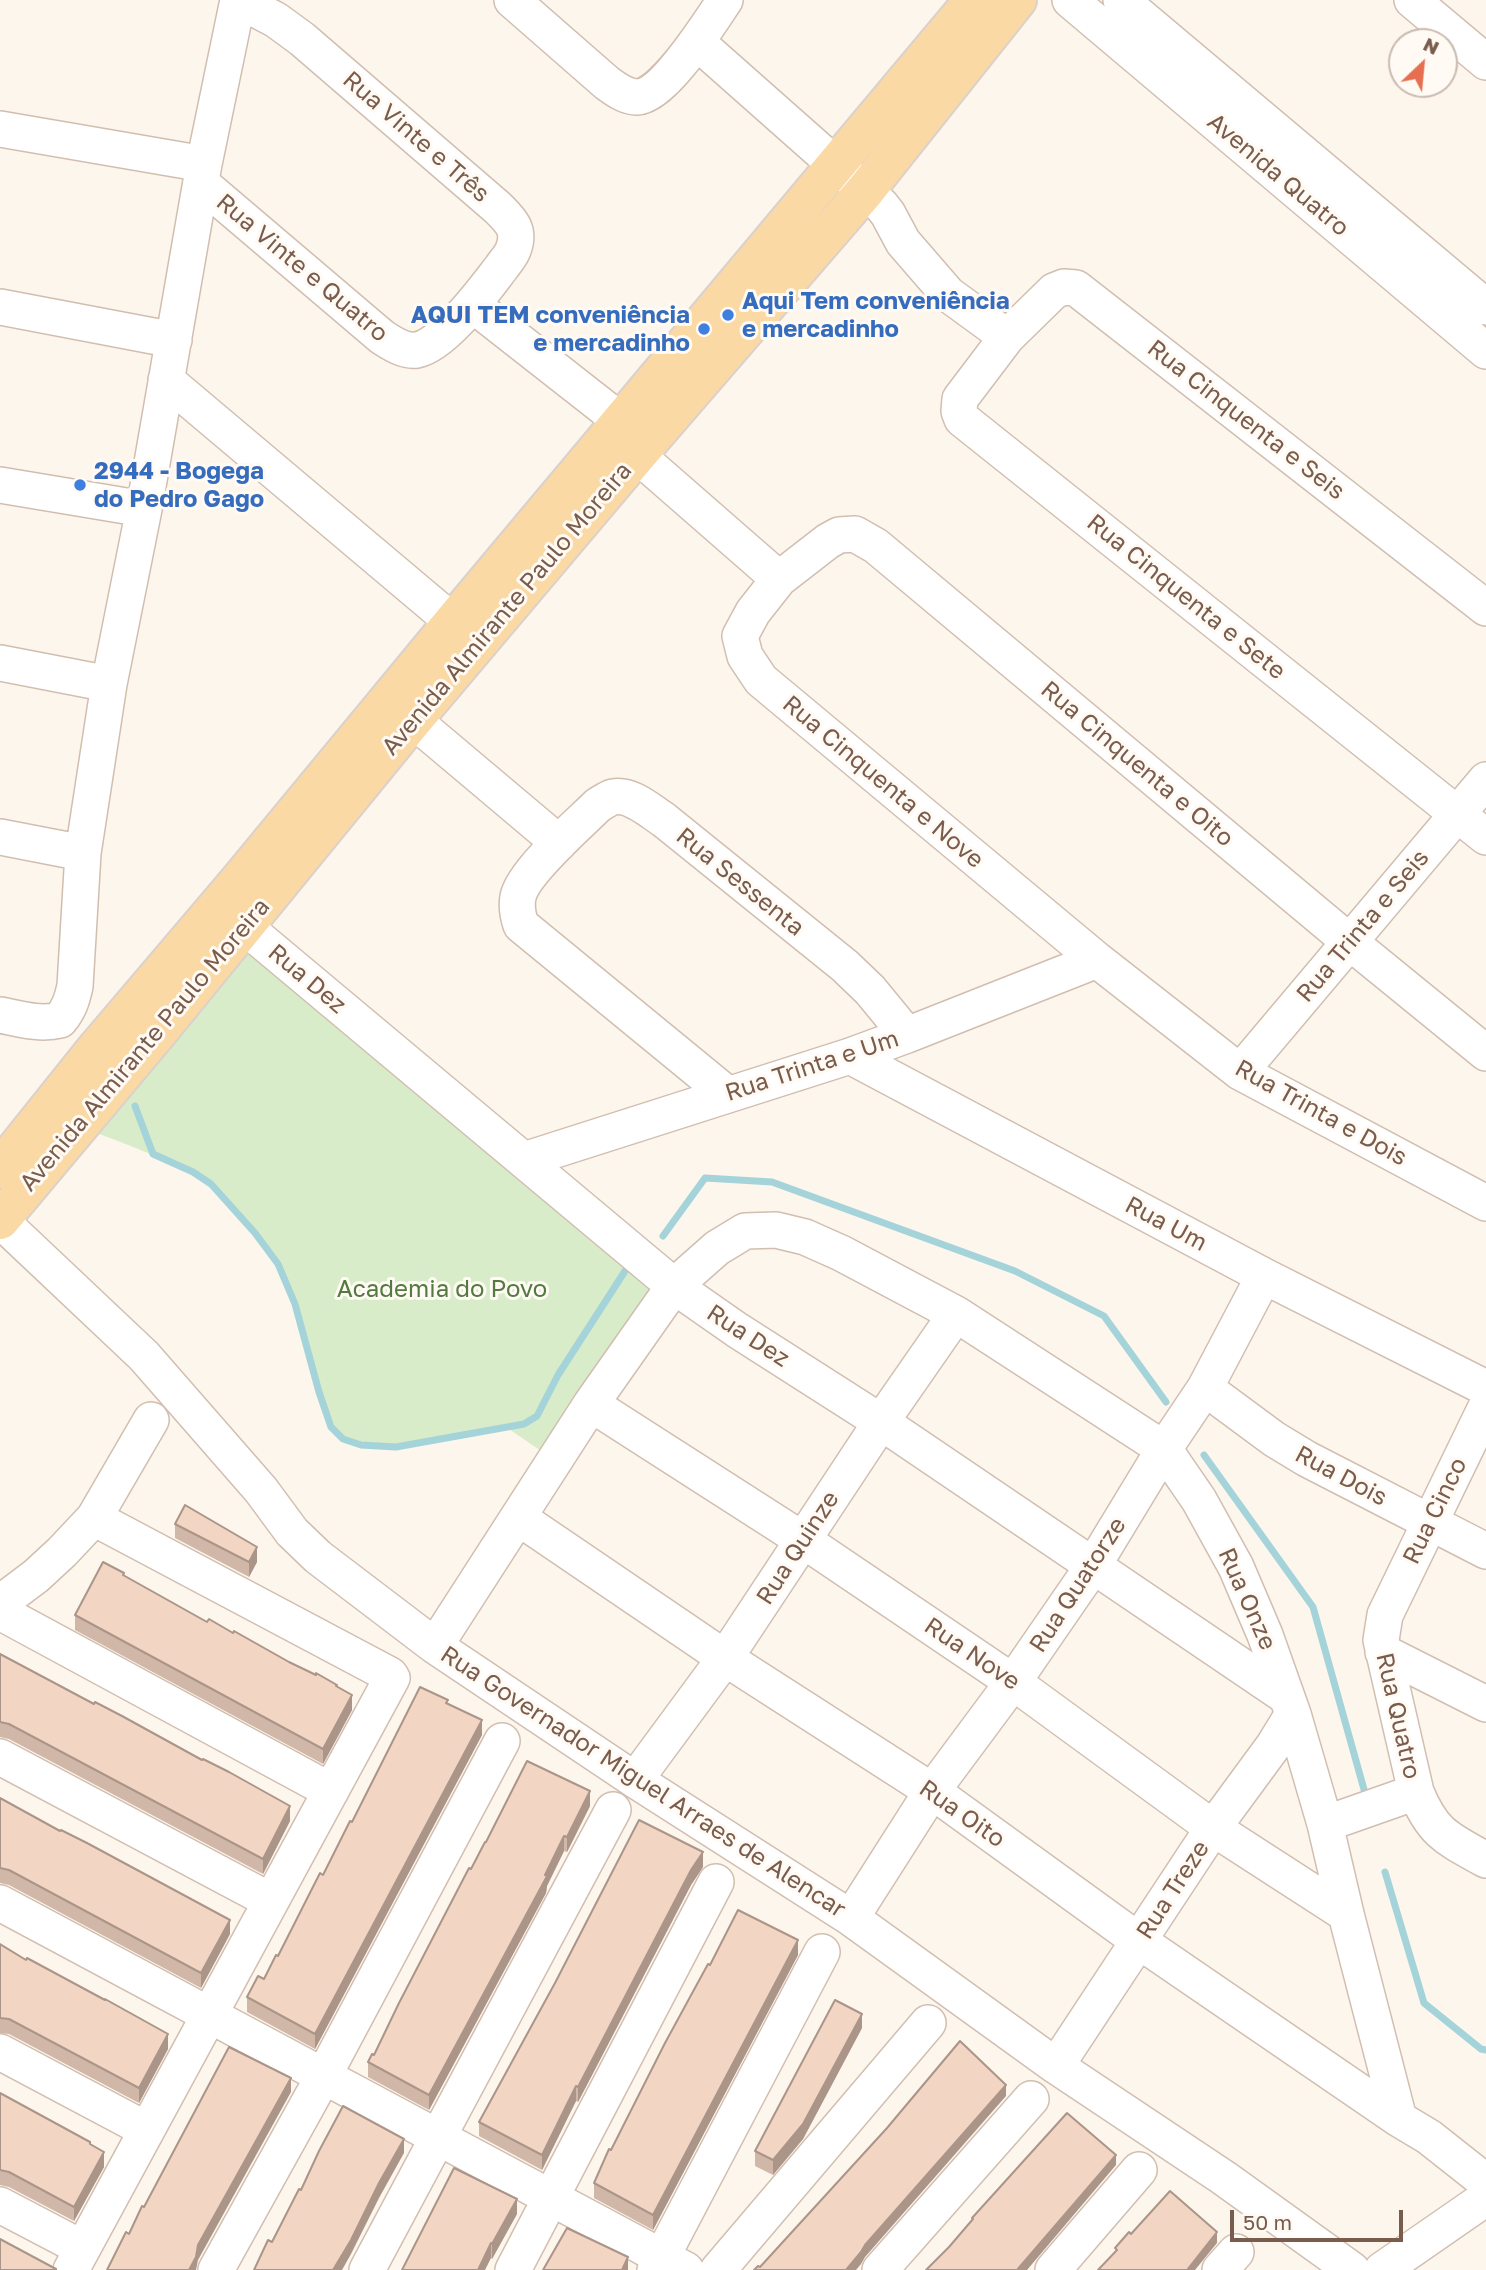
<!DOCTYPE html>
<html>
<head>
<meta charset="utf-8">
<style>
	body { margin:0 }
	#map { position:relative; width:1486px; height:2270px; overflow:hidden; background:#fdf6ec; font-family:"Golos Text",sans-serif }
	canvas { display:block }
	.north { position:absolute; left:1388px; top:28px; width:70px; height:70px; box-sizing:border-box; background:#fffaf3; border:2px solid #cabbb1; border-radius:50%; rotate:26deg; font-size:19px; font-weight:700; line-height:28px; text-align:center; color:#7a5c4d }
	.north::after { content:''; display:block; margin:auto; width:24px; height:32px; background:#e76f51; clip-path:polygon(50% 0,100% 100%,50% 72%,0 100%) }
	.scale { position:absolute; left:1230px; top:2210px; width:173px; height:32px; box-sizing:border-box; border:4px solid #7a5c4d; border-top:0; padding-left:9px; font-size:21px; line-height:24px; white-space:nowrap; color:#7a5c4d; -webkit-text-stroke:5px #fffaf3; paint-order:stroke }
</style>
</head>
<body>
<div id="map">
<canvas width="1486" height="2270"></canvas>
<div class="north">N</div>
<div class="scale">50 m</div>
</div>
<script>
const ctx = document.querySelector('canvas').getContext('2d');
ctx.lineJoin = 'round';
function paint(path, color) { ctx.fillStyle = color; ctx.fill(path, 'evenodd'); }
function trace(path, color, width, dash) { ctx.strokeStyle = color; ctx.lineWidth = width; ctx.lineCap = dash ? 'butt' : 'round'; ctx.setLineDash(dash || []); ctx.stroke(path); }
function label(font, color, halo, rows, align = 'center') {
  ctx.font = font + ' "Golos Text",sans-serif'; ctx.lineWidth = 6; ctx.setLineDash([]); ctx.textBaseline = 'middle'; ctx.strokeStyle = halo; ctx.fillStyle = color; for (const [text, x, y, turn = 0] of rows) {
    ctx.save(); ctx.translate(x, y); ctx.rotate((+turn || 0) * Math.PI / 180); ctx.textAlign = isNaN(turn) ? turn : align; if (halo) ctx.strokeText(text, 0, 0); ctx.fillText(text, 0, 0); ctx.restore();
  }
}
paint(new Path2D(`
	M255,945L664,1285L547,1455L506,1427C467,1433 377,1459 343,1439C319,1424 305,1335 295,1305C282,1267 259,1237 232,1207C225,1200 219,1190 211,1183C197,1172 179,1168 163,1160C142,1150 121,1142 99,1134Z`), '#d8ecc9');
trace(new Path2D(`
	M135,1106L153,1154L193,1172L211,1184L255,1233L278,1264L295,1304L319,1392L331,1427L343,1439L361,1445L396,1447L524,1424L537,1416L558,1375L625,1271
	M663,1236L705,1178L772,1182L1015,1271L1104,1316L1166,1402
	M1204,1455L1313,1607L1365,1793
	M1385,1872L1424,2003L1481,2049L1486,2050`), '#a5d3da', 7);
const minor = new Path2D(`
	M512,0L607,83C615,89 626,97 637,97C664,96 710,22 725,0
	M1070,0L1486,351
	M1121,0L1486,307
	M1412,0L1486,62
	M698,43L881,205L888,214L903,242L948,294L1007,337
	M0,129L204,164
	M201,183L382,337C391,343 405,352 417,350C445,344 484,290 501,268C505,262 511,256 513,250C521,230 511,221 498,208L302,39L276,20L238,0
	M473,305L621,421
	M0,307L174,340
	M166,380L453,622
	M637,455L779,579
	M0,485L144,509
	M1486,608L1076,288L1064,287L1054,291L1007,337L960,399L959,411L962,419L1486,837
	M0,663L109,684
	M413,720L559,843
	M0,837L83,853
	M245,927L674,1286L737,1330L881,1422L1287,1697
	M0,1015C20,1019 40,1025 60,1020
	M60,1020C69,1009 72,1000 75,986L83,853L109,684L144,509L204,164L238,0
	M1486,1053L1351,943L876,546L855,534L839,535L828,541L779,579L753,612L740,636L745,656L761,680L1097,960L1240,1072L1486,1203
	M850,1056L1264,1276L1486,1388
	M1240,1072L1486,780
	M727,1094L521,925C518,916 516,907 518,897C523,872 579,824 598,805C603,802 609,798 613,797C631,793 650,811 664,820L845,966L870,990L907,1035
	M524,1160L850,1056L907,1035L1097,960
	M0,1220L144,1356L261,1490L292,1532L318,1557L435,1646L635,1780L851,1918L1056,2066L1224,2178L1352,2270
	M1205,1388L1274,1439L1307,1459L1486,1551
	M591,1404L803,1540L1013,1682L1213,1828L1346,1914
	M1486,1407L1385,1615L1381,1640L1416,1792C1433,1834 1448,1839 1486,1860
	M519,1518L725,1658L932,1791L1139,1941L1399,2119
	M0,1603L36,1576L62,1552L94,1518L151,1420
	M0,1612L331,1791
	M435,1646L591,1404L674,1286L717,1248L745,1231L776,1230L805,1237L841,1253L956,1314L1164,1449L1199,1500L1236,1567L1265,1635L1293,1714L1325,1824L1346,1914L1399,2119L1429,2137L1486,2182
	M1383,1652L1486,1704
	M0,1757L271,1901
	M635,1780L725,1658L881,1422L956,1314
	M1325,1824L1416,1792
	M0,1903L686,2270
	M851,1918L932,1791L1013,1682L1093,1566L1164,1449L1205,1388L1264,1276
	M0,2052L147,2130
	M1056,2066L1213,1828L1274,1745L1293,1714
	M0,2205L82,2248
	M71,2270L392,1678L390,1675L94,1518
	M216,2270L323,2077L502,1741
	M367,2270L613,1810
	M513,2270L716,1882
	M655,2270L822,1952
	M718,2270L928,2023
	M880,2270L1031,2099
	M1053,2270L1139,2170
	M1220,2270L1236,2252
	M1382,2270L1486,2198`);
const major = new Path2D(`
	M0,1169L97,1048L239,881L453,622L974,0
	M0,1220L157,1033L413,720L637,455L865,191L1017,0`);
trace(minor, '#d1beb0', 38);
trace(major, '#dad1cd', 42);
trace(minor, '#fff', 35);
trace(major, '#fbd9a5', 38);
paint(new Path2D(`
	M175,1524L257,1562L249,1577L175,1538Z
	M124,1576L207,1622L233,1633L337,1687L352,1710L323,1764L75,1630V1615Z
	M0,1654L290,1821L263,1874L9,1739L0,1737Z
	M448,1704L482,1735L315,2049L247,2012V1997L264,1979L352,1822Z
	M0,1798L230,1934L201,1988L9,1885L0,1883Z
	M590,1806L567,1852L564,1851L547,1886L546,1893L429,2110L368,2077V2062L374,2055L471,1869L486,1842Z
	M703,1867L691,1885L578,2102L576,2101L542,2170L479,2136V2122Z
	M0,1944L168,2049L139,2103L9,2034L0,2033Z
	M798,1955L653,2230L594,2198V2183L710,1965Z
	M862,2028L803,2139L773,2175L755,2166V2151Z
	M0,2093L90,2144L104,2167L74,2221L9,2187L0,2185Z
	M517,2214L492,2259L491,2258L402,2270Z`), '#d1b7a8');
paint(new Path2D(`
	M257,1547V1562L249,1577V1562Z
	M352,1695V1710L323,1764V1749Z
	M482,1720V1735L315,2049V2034Z
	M590,1791V1806L567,1852V1837Z
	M290,1806V1821L263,1874V1859Z
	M564,1836V1851L547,1886L546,1893L429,2110V2095L545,1875Z
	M703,1852V1867L691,1885L578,2102V2087L691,1870Z
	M230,1920V1934L201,1988V1973Z
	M798,1940V1955L653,2230V2215Z
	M862,2014V2028L803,2139L773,2175V2160Z
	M168,2034V2049L139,2103V2088Z
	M291,2078V2092L198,2260L196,2270H189L198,2245Z
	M1006,2085V2096L865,2257L861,2264L856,2270H846L865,2245Z
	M576,2086V2101L542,2170V2155Z
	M404,2139V2153L379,2198L351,2254L342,2270H333L379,2183Z
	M104,2152V2167L74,2221V2207Z
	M1116,2155V2165L1027,2270H1017Z
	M517,2199V2214L492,2259V2244Z
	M1217,2232V2243L1195,2270H1187Z
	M491,2243V2258L485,2270H478Z
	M628,2257V2270H622Z`), '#aa9588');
const building = new Path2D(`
	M185,1505L257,1547L249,1562L175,1524Z
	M103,1562L124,1573L123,1575L207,1622L209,1619L233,1633L234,1631L289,1662L316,1675V1673L337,1685L336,1686L352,1695L323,1749L75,1615Z
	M0,1654L94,1704L95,1702L122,1716L202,1760L203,1759L229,1772L290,1806L263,1859L9,1724L0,1722Z
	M420,1687L448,1700L446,1703L482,1720L315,2034L247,1997L258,1976L264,1979L276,1955L278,1956L320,1873L323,1875L350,1821L352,1822Z
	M527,1761L590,1791L567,1837L564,1836L545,1875L547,1876L546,1878L429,2095L368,2062L372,2054L374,2055L399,2003L469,1868L471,1869L485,1842H486Z
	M0,1798L60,1831L61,1830L87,1843L230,1920L201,1973L9,1870L0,1868Z
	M639,1820L703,1852L691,1870L578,2087L576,2086L542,2155L479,2122L555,1983Z
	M738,1910L798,1940L653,2215L594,2183L609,2149L611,2150L665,2043L708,1964L710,1965Z
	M0,1944L26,1960L27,1958L105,2000V1999L168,2034L139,2088L9,2019L0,2018Z
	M835,2000L862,2014L803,2124L773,2160L755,2151Z
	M960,2041L1006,2085L865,2245L861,2252L846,2270H754L758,2266L760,2267L887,2128Z
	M229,2047L291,2078L198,2245L196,2257L189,2270H107L126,2232L129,2234L142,2206L144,2207Z
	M0,2093L90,2142V2144L104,2152L74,2207L9,2172L0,2170Z
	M343,2106L404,2139L379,2183L351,2240L333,2270H254L268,2240L272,2242L299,2189L301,2190L319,2151Z
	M1067,2113L1116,2155L1017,2270H926L949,2247L973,2219L972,2218Z
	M454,2168L517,2199L492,2244L491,2243L478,2270H402Z
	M1170,2191L1217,2232L1187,2270H1098L1117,2250L1115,2248L1129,2232L1131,2234Z
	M567,2228L628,2257L622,2270H543Z
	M0,2239L56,2269V2270H0Z`);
paint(building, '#f3d5c3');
trace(building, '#aa9588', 2);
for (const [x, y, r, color] of [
	[728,315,7,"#3f7fe0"],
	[704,329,7,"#3f7fe0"],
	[80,485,7,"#3f7fe0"]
]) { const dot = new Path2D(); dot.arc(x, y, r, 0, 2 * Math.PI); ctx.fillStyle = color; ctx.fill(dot); trace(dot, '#fffaf3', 2.5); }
label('24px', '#7a5c4d', '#fffaf3', [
	["Rua Vinte e Três",416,137,41],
	["Avenida Quatro",1278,175,40],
	["Rua Vinte e Quatro",302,268,40],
	["Rua Cinquenta e Seis",1246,420,38],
	["Rua Cinquenta e Sete",1186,597,39],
	["Avenida Almirante Paulo Moreira",507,609,-50],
	["Rua Cinquenta e Oito",1137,764,40],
	["Rua Cinquenta e Nove",883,782,40],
	["Rua Sessenta",740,882,39],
	["Rua Trinta e Seis",1363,926,-50],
	["Rua Dez",307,979,40],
	["Avenida Almirante Paulo Moreira",145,1045,-50],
	["Rua Trinta e Um",812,1066,-18],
	["Rua Trinta e Dois",1321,1113,29],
	["Rua Um",1166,1224,28],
	["Rua Dez",748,1336,33],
	["Rua Dois",1341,1476,28],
	["Rua Cinco",1435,1511,-64],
	["Rua Quinze",798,1548,-57],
	["Rua Quatorze",1078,1585,-57],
	["Rua Onze",1247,1599,66],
	["Rua Nove",972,1654,34],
	["Rua Quatro",1398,1716,77],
	["Rua Governador Miguel Arraes de Alencar",643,1782,33],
	["Rua Oito",962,1814,35],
	["Rua Treze",1173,1890,-57]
]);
label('bold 24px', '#366cbe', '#fffaf3', [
	["Aqui Tem conveniência",742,301],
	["e mercadinho",742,329],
	["AQUI TEM conveniência",690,315,"right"],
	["e mercadinho",690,343,"right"],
	["2944 - Bogega",94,471],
	["do Pedro Gago",94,499]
], 'left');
label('24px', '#537a41', '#fffaf3', [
	["Academia do Povo",442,1289]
]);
</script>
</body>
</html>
